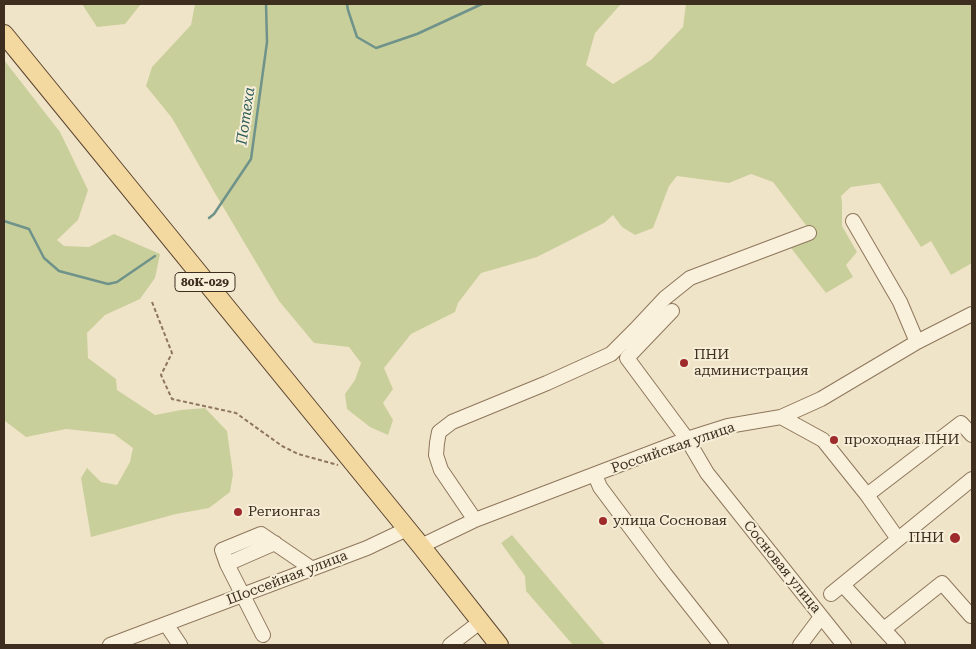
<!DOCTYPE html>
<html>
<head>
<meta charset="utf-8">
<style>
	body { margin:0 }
	#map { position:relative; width:976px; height:649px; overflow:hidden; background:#f0e4c8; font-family:"Roboto Serif",serif }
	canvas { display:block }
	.frame { position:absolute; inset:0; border:5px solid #3d2e20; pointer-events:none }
</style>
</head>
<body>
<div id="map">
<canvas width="976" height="649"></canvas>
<div class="frame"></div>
</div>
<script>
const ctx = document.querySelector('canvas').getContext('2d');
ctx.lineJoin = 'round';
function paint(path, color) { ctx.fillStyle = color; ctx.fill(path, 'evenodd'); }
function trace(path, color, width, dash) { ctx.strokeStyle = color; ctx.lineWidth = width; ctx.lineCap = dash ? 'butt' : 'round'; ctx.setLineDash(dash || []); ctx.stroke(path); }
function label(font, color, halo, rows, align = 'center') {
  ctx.font = font + ' "Roboto Serif",serif'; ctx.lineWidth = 4; ctx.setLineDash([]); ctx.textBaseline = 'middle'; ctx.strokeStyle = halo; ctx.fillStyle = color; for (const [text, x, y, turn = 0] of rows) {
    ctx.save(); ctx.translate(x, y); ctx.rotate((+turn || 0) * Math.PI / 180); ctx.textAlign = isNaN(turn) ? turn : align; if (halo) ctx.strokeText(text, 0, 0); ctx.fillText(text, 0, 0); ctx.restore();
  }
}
paint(new Path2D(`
	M82,4H141L125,24L97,27Z
	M195,4H621L595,33L586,65L613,84L651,60L683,27L686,4H972V263L951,275L931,241L921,247L880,183L851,187L841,196L842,202V226L857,252L846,265L853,277L826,293L791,248L815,237L773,182L751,174L729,183L677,176L669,186L653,228L635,235L622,227L613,215L604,223L537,257L481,273L458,303L455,312L411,334L384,368L393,389L383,403L393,420L388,435L370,427L347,409L345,394L355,380L361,363L349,347L314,343L279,301L216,195L172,118L146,86L152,67L191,25Z
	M4,60L60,132L88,190L78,220L57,240L64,246L89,247L114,234L160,254L155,278L140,299L105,315L87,333L88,358L116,379L117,390L155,415L181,410L205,408L227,431L233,474L230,492L209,508L176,514L91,537L81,478L87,468L101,482L117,485L130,462L133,448L114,434L66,429L26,437L5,421L4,417Z
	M512,535L605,645H573L526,591L525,576L501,543Z`), '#c9cf9b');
trace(new Path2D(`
	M347,4L348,10L357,37L376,48L417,34L482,4
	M209,218L214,214L251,159L267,42L266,4
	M4,221L29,229L44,258L59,271L108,284L117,282L155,256`), '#6f938a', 2.5);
const minor = new Path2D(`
	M853,221L900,302L917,342
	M672,311L627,358L687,439L707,473L844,645
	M781,417L823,440L867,495L898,539
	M595,475L600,487L665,574L721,645
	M867,495L961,423L972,435
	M475,520L441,470L436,455L437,443L439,432L452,422L547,383L611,354L635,330L665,298L690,278L809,233
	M421,546L475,520L687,439L728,426L781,417L821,399L917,342L972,314
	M227,564L275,543
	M843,585L898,645
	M831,594L972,479
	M166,624L180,645
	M884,629L942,583L971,616
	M263,635L227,564L222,550L261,534L311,568
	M110,645L367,548L407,529
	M450,645L480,622
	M800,645L821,617`);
const major = new Path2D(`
	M4,34L421,546L499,645`);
trace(minor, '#8d765c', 16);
trace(major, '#5b4430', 20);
trace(new Path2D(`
	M152,302L172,353L161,375L172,399L236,413L282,446L298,454L338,465`), '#8d765c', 2, [4, 2.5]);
trace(minor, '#faf1dc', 14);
trace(major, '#f3d9a0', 18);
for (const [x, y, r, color] of [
	[684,363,5,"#9e2a2b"],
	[834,440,5,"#9e2a2b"],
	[238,512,5,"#9e2a2b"],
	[603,521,5,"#9e2a2b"],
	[955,538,6,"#9e2a2b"]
]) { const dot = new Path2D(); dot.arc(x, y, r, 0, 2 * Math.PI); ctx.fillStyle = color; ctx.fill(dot); trace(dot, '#f7eed8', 2); }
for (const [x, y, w] of [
	[205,282,60]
]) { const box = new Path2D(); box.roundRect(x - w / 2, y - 9.5, w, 19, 4); ctx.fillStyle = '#f7eed8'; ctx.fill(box); trace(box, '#3d2e20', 1); }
label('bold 12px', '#3d2e20', null, [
	["80К-029",205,282]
]);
label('14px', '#3d2e20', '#f7eed8', [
	["ПНИ",694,355],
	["администрация",694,371],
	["проходная ПНИ",844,440],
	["Регионгаз",248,512],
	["улица Сосновая",613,521],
	["ПНИ",944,538,"right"]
], 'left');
label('14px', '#3d2e20', '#f7eed8', [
	["Российская улица",673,448,-19],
	["Сосновая улица",782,567,51],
	["Шоссейная улица",287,578,-21]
]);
label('italic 15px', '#2f5d5a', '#f7eed8', [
	["Потеха",246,116,-82]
]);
</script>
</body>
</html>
